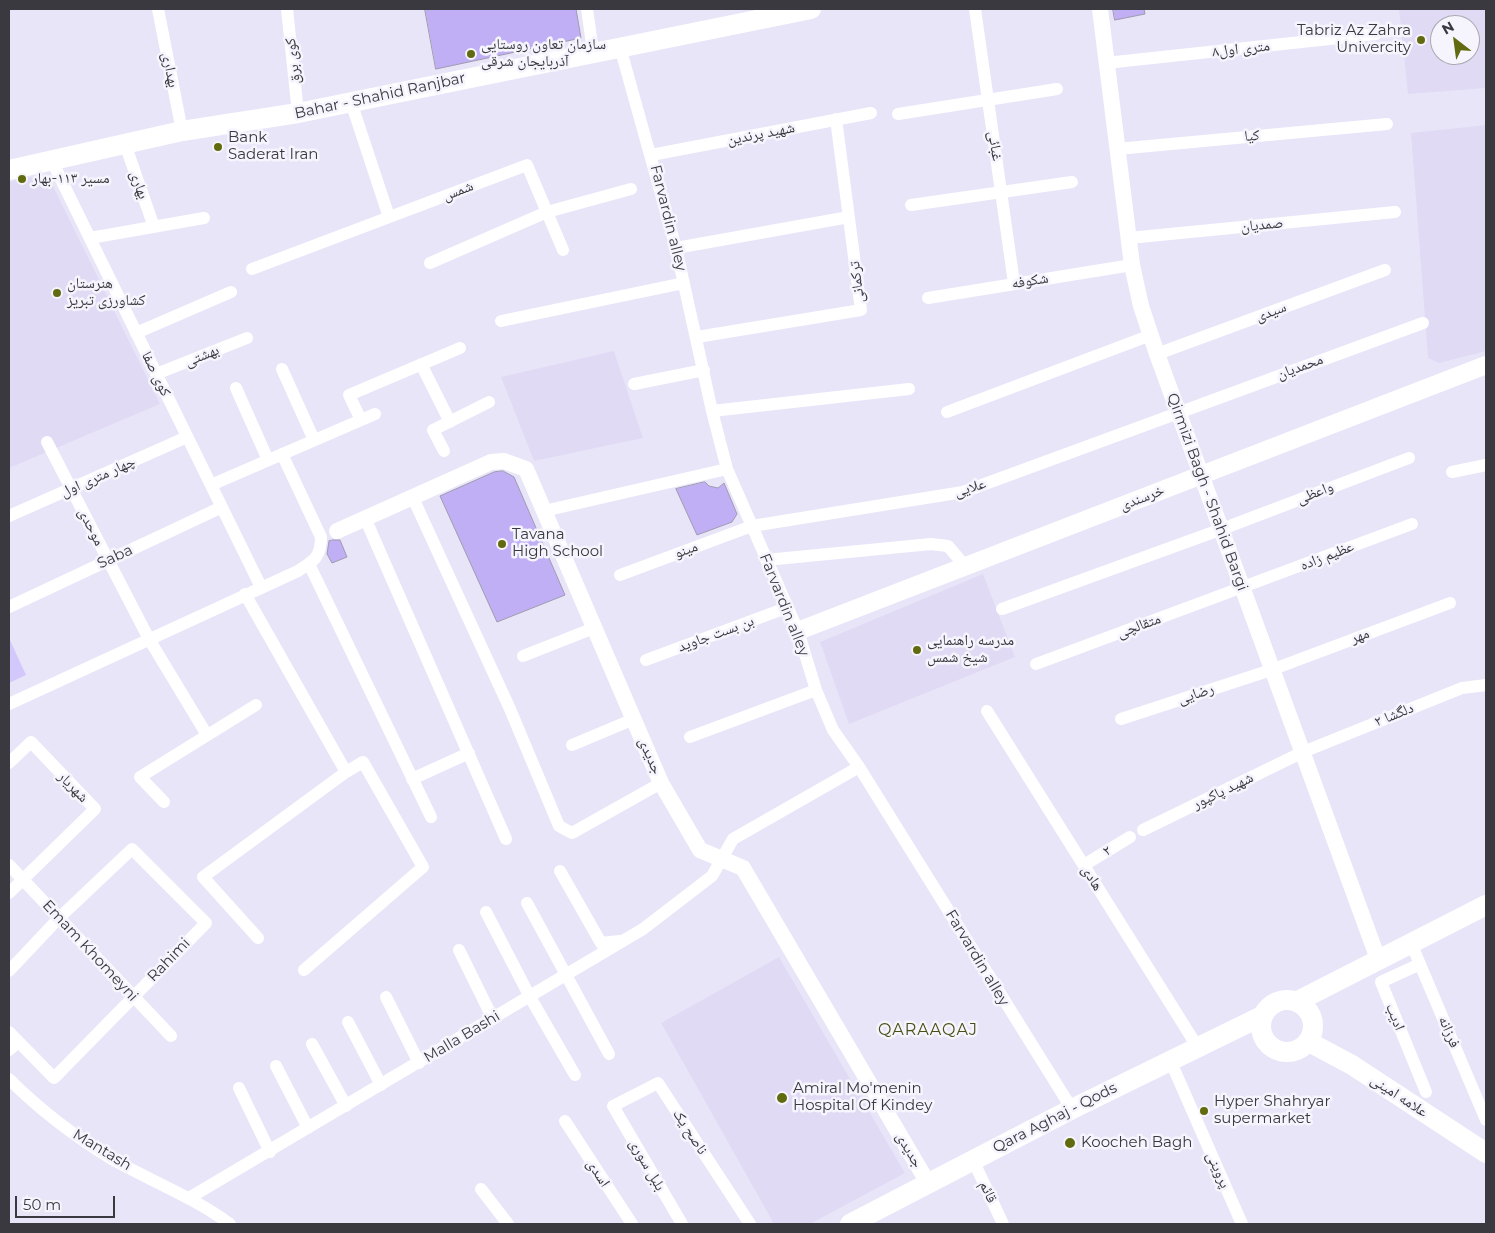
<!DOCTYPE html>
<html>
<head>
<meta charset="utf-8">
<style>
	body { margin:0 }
	#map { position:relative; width:1495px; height:1233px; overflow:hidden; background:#e9e5f9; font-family:Montserrat,sans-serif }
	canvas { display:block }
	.frame { position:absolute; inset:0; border:10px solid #3a3940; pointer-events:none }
	.north { position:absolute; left:1430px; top:15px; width:50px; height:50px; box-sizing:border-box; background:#f6f4fc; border:1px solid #aba9b1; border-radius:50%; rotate:330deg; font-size:14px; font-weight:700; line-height:20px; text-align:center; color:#3a3940 }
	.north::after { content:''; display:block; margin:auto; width:18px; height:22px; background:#616a0e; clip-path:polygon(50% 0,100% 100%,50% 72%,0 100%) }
	.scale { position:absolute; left:15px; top:1196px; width:100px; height:22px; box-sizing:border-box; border:2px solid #3a3940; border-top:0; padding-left:6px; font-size:15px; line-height:18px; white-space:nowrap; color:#3a3940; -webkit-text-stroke:4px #f6f4fc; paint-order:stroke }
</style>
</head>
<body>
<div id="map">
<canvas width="1495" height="1233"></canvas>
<div class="frame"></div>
<div class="north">N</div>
<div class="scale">50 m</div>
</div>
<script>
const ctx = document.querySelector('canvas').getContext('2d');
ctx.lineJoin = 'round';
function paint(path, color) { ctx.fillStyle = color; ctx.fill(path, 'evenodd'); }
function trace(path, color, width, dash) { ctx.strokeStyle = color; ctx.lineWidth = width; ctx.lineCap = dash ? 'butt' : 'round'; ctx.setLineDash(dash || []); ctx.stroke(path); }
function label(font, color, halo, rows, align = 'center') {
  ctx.font = font + ' Montserrat,"Noto Naskh Arabic",sans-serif'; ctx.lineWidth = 5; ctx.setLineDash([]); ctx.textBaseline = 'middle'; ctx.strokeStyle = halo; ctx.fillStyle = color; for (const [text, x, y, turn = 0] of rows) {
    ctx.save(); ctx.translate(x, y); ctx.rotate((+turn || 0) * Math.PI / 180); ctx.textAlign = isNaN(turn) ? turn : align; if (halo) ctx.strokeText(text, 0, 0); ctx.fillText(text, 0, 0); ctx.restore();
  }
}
paint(new Path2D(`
	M1399,9H1486V88L1408,94ZM1440,25H1470V55H1440Z
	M1486,125V351L1439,363L1428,358L1411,133Z
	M47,174L160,404L9,468V182Z
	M614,351L643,438L534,461L501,377Z
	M983,574L1015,657L849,724L820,642Z
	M779,957L905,1173L810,1224H774L661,1023Z`), '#e0daf5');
paint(new Path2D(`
	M9,638L26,675L9,683Z`), '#d4c7fc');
const building = new Path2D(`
	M425,9H576L581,38L436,69Z
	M1113,9H1144L1145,14L1115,20Z
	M503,471L514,477L565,595L497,622L440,496L494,472Z
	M705,482L709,486L718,488L724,483L737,514L732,522L697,535L676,489Z
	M333,540H340L347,557L332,563L327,554L329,541Z`);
paint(building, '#c0aff5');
trace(building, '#9f9bae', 1);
trace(new Path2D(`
	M158,9L182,131
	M287,9L298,113
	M587,9L593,51
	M975,9L1014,283
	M620,47L676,248L712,411L727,469L798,631L816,690L833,730L859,767L1072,1109
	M1106,63L1376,34
	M351,102L389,217
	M898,114L1057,89
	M125,144L154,227
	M1117,149L1387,124
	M651,155L871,113
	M52,161L261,587
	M911,205L1072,182
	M90,238L204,218
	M1129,238L1395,212
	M676,248L849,217
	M430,263L547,212L631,189
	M252,269L527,165L563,250
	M928,298L1132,265
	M501,321L684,283
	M136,333L231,292
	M697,337L861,310L836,119
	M1157,354L1385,270
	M421,364L450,422
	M282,369L314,440
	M156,374L247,338
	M634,384L704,370
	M236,388L268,460
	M712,411L909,389
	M947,412L1151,335
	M361,420L349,395L460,348
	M47,442L149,639L207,735
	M444,451L433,430L489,402
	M1452,472L1486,465
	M211,485L375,414
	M413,498L510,709L559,826L572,833L661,783
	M544,511L727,469
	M9,516L187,437
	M365,518L506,839
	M766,560L931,544L948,546L965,566
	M309,564L431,817
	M620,575L752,526L963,492L1423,323
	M245,594L346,772
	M9,607L222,507
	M1002,609L1222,529L1409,458
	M523,656L594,628
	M646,660L786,608
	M1036,664L1412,524
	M9,704L298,571C314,561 321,557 321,537L282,454
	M987,711L1197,1046
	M1121,719L1271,670L1450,603
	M690,737L816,690
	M572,745L634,719
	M9,763L31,742L95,809L9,893
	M412,779L469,753
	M164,802L140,777L256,705
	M1143,830L1303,752L1462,688L1486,685
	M9,865L171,1036
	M1084,865L1130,837
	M560,871L601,943L620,941
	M527,903L609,1054
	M486,912L530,997L575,1075
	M258,938L203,877L346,772L363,762L423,867L304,970
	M1411,943L1486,1120
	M459,950L493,1019
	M1420,964L1381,982L1426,1092
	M9,971L59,918L132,849L206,923L54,1078L9,1032
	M386,997L419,1063
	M348,1022L381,1085
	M312,1044L346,1106
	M9,1050L18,1042
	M1170,1060L1242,1224
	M276,1066L308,1128
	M9,1079C40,1110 74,1136 112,1159C151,1181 193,1197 230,1224
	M239,1088L270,1152
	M565,1121L632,1224
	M973,1160L1003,1224
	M481,1189L508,1224
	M189,1198L643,929L712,876L733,839L859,767
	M682,1224L613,1106L658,1083L750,1224`), '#fff', 12);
trace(new Path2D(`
	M1100,9L1132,265L1141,306L1157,354L1378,959
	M337,531L491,462L504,461L526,469L661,783L700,850L743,868L928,1183`), '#fff', 16);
trace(new Path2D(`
	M798,631L1486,365`), '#fff', 18);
trace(new Path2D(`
	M9,170L182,131L298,113L811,9
	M1261 1026a26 26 0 1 1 52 0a26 26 0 1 1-52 0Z
	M1298,1001L1486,905
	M1309,1042L1352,1065L1486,1153
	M850,1224L1072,1109L1262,1016`), '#fff', 20);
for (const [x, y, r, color] of [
	[1421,40,5,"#616a0e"],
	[471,54,5,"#616a0e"],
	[218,147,5,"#616a0e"],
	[22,179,5,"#616a0e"],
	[57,293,5,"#616a0e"],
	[502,544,5,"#616a0e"],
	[917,650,5,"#616a0e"],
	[782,1098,6,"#616a0e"],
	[1204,1111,5,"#616a0e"],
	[1070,1143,6,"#616a0e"]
]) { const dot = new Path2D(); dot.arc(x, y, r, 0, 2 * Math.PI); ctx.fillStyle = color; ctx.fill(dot); trace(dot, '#f6f4fc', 2); }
label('15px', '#3a3940', '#f6f4fc', [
	["Tabriz Az Zahra",1411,31,"right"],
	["Univercity",1411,48,"right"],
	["سازمان تعاون روستایی",481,45],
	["آذربایجان شرقی",481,62],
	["Bank",228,138],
	["Saderat Iran",228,155],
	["مسیر ۱۱۳-بهار",32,179],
	["هنرستان",67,284],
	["کشاورزی تبریز",67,301],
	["Tavana",512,535],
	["High School",512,552],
	["مدرسه راهنمایی",927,641],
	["شیخ شمس",927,658],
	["Amiral Mo'menin",793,1089],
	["Hospital Of Kindey",793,1106],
	["Hyper Shahryar",1214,1102],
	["supermarket",1214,1119],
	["Koocheh Bagh",1081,1143]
], 'left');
label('15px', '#3a3940', '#f6f4fc', [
	["۸متری اول",1241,49,-6],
	["کوی برق",293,61,-96],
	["بهداری",170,70,79],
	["Bahar - Shahid Ranjbar",380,96,-12],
	["شهید پرندین",761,134,-11],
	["کیا",1252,136,-5],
	["غبائی",995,146,82],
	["بهاری",139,185,71],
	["شمس",458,191,-21],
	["Farvardin alley",668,218,76],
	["صمدیان",1262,225,-6],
	["شکوفه",1030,281,-9],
	["ترکمانی",857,282,-97],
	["سیدی",1271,312,-20],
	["بهشتی",202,356,-22],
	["محمدیان",1300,367,-20],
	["کوی صفا",156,374,64],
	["چهار متری اول",98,477,-24],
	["علایی",970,488,-17],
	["Qirmizi Bagh - Shahid Bargi",1207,492,70],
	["واعظی",1315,493,-21],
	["خرسندی",1142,498,-21],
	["موحدی",91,527,63],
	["مینو",686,550,-20],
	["عظیم زاده",1327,556,-21],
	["Saba",115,557,-25],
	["Farvardin alley",784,605,68],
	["متقالچی",1139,626,-20],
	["بن بست جاوید",716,634,-20],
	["مهر",1360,636,-20],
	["رضایی",1196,694,-18],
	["دلگشا ۲",1394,715,-22],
	["جدیدی",650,756,67],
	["شهریار",73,787,46],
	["شهید پاکپور",1223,791,-26],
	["۲",1107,851,-32],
	["هادی",1092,878,58],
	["Emam Khomeyni",90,951,47],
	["Farvardin alley",977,958,59],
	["Rahimi",169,960,-46],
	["ادیب",1395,1017,68],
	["فرزانه",1449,1032,67],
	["Malla Bashi",462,1037,-31],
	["علامه امینی",1399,1096,33],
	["Qara Aghaj - Qods",1055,1118,-27],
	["ناصح یک",690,1132,57],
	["Mantash",102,1150,31],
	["جدیدی",909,1150,60],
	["بلبل سوری",647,1165,60],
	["پروینی",1218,1170,66],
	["اسدی",598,1173,57],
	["قائم",988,1192,65]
]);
ctx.letterSpacing = '1px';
label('16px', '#495016', '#f6f4fc', [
	["QARAAQAJ",928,1030]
]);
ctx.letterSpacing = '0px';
</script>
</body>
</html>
